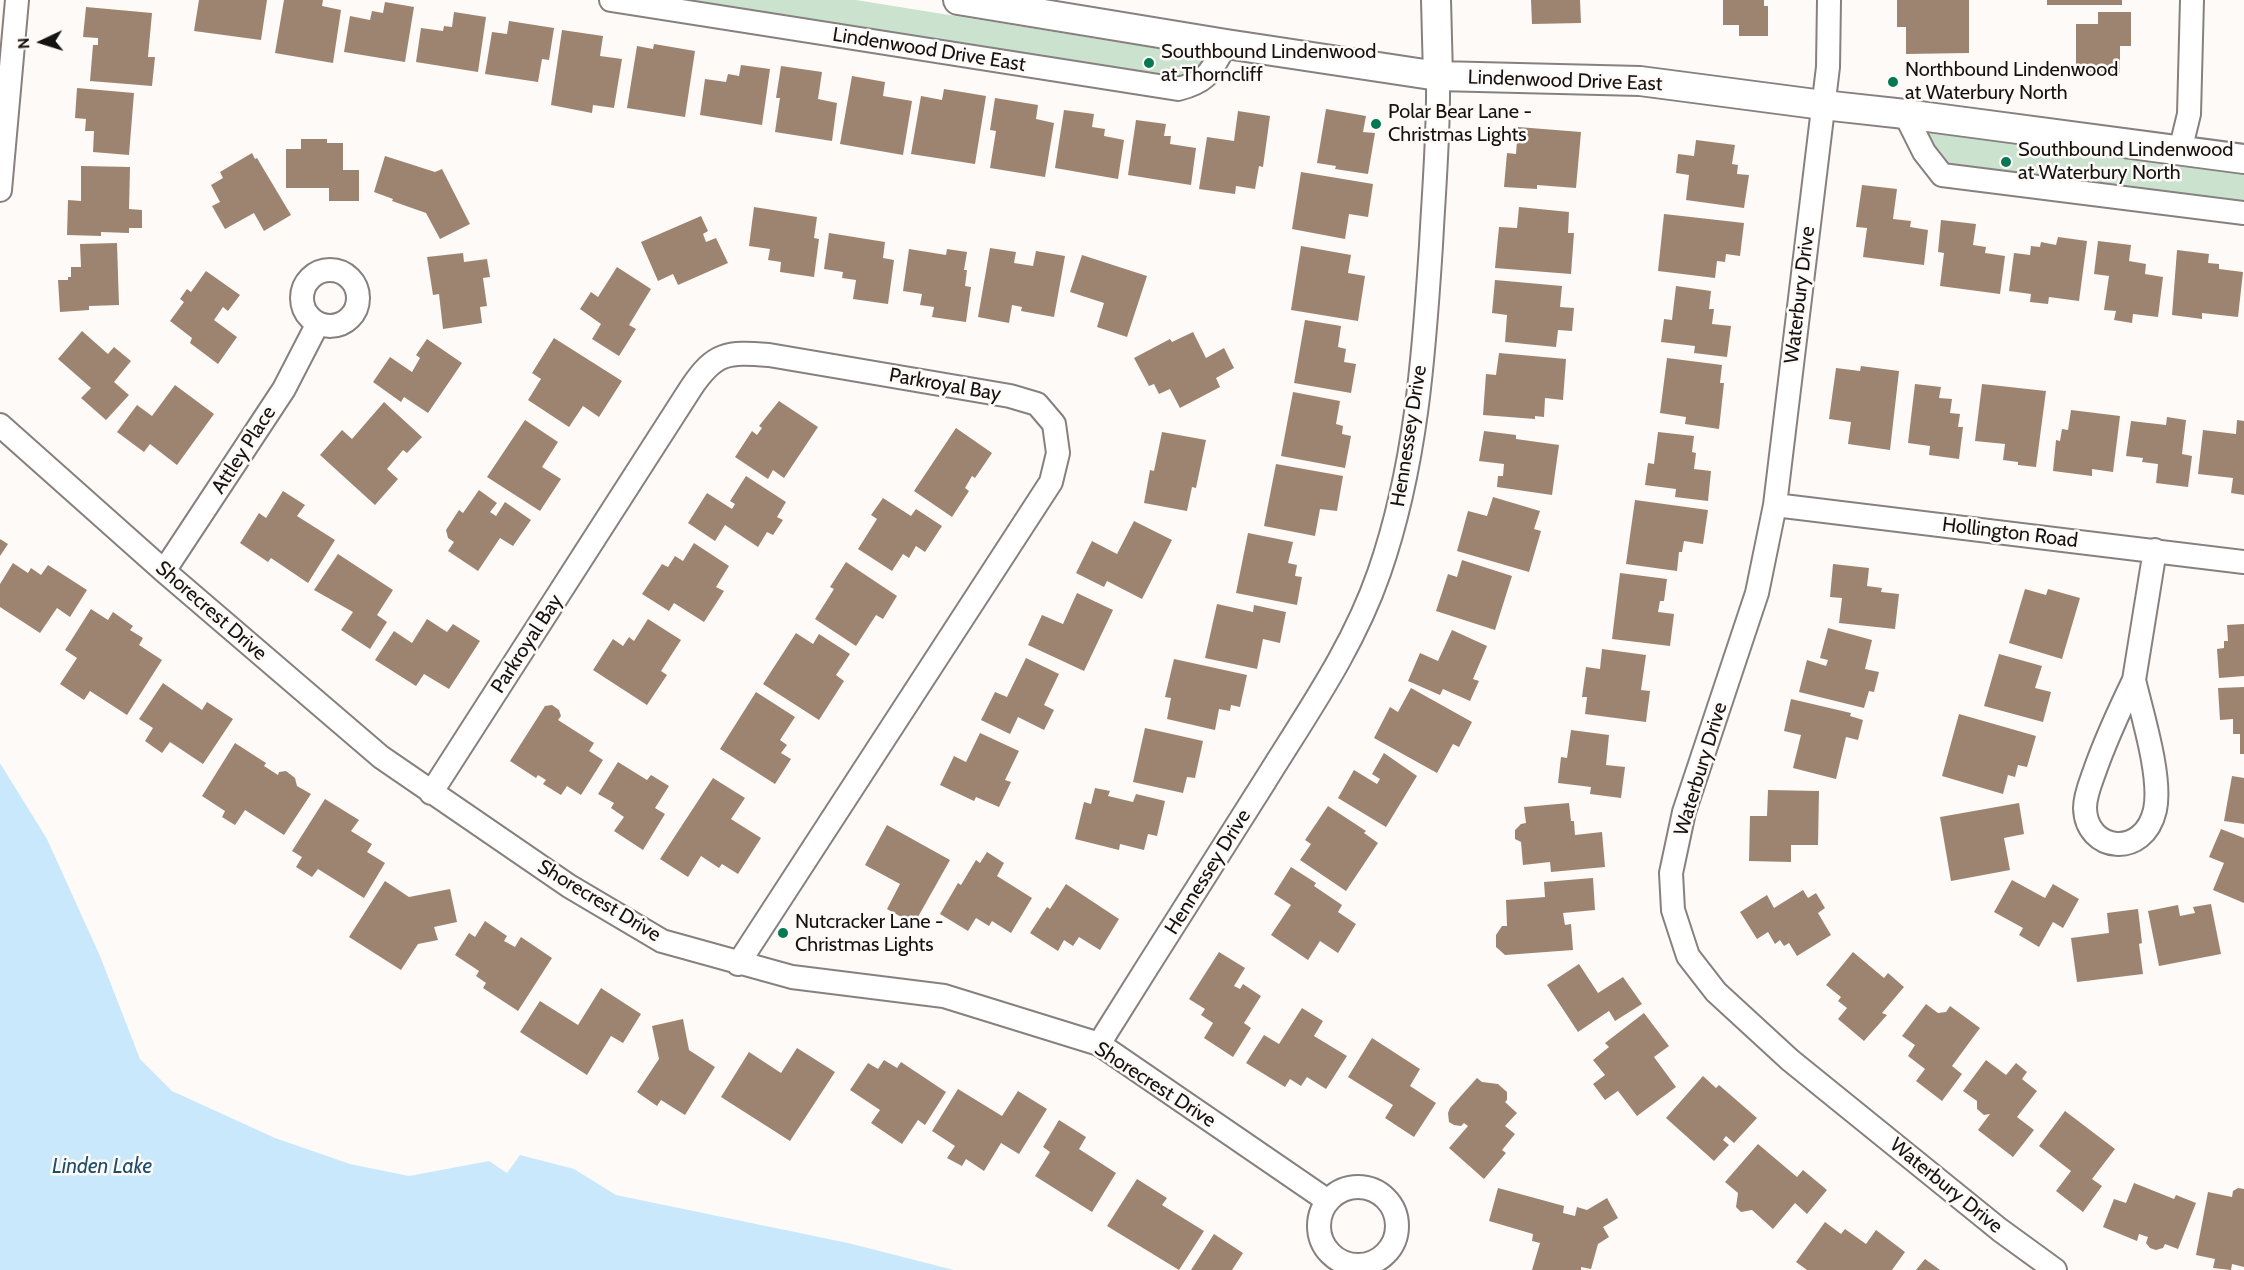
<!DOCTYPE html>
<html>
<head>
<meta charset="utf-8">
<style>
	body { margin:0 }
	#map { position:relative; width:2244px; height:1270px; overflow:hidden; background:#fefaf7; font-family:Cabin,sans-serif }
	canvas { display:block }
	.north { position:absolute; left:12px; top:12px; width:60px; height:60px; -webkit-text-stroke:4px #fefaf7; paint-order:stroke; rotate:266deg; font-size:16px; font-weight:700; line-height:24px; text-align:center; color:#151312 }
	.north::after { content:''; display:block; margin:auto; width:21px; height:27px; background:#151312; clip-path:polygon(50% 0,100% 100%,50% 72%,0 100%) }
</style>
</head>
<body>
<div id="map">
<canvas width="2244" height="1270"></canvas>
<div class="north">N</div>
</div>
<script>
const ctx = document.querySelector('canvas').getContext('2d');
ctx.lineJoin = 'round';
function paint(path, color) { ctx.fillStyle = color; ctx.fill(path, 'evenodd'); }
function trace(path, color, width, dash) { ctx.strokeStyle = color; ctx.lineWidth = width; ctx.lineCap = dash ? 'butt' : 'round'; ctx.setLineDash(dash || []); ctx.stroke(path); }
function label(font, color, halo, rows, align = 'center') {
  ctx.font = font + ' Cabin,sans-serif'; ctx.lineWidth = 5; ctx.setLineDash([]); ctx.textBaseline = 'middle'; ctx.strokeStyle = halo; ctx.fillStyle = color; for (const [text, x, y, turn = 0] of rows) {
    ctx.save(); ctx.translate(x, y); ctx.rotate((+turn || 0) * Math.PI / 180); ctx.textAlign = isNaN(turn) ? turn : align; if (halo) ctx.strokeText(text, 0, 0); ctx.fillText(text, 0, 0); ctx.restore();
  }
}
paint(new Path2D(`
	M681,0H856L1198,55L1202,58C1201,73 1188,75 1176,78Z
	M1905,114L2244,159V213L1942,175Z`), '#cbe2cf');
paint(new Path2D(`
	M0,763L47,839L100,956L140,1059L172,1091L275,1138L350,1164L409,1176L489,1161L507,1173L520,1155L574,1169L616,1195L848,1243L954,1270H0Z`), '#cae8fc');
paint(new Path2D(`
	M199,0H267L261,40L194,31Z
	M284,0H323L322,6L341,10L333,63L275,53Z
	M1531,0H1580L1581,23L1532,24Z
	M1723,0H1764V6H1768V36H1739V25H1723Z
	M1897,0H1969V53L1906,54V27H1897Z
	M2047,0H2122V5H2047Z
	M385,2L414,7L405,62L344,52L350,16L370,20L372,11L383,13Z
	M86,7L152,13L148,57H155L152,86L90,81L93,45H98V38L83,37Z
	M454,12L486,17L478,72L416,62L421,28L443,31L444,26L452,27Z
	M2098,12H2131V46H2120V73H2076V24H2098Z
	M509,21L554,28L549,60L542,59L538,82L485,74L492,32L507,34Z
	M562,30L603,36L600,56L622,59L614,108L593,105L592,113L551,105Z
	M654,44L695,51L685,117L627,108L637,46L653,49Z
	M741,65L770,69L762,125L700,115L705,79L726,82L728,74L739,76Z
	M781,66L822,72L818,99L837,103L832,141L775,132L780,98H776Z
	M852,76L885,82L883,96L912,101L903,155L840,144Z
	M77,88L134,93L129,155L93,152L94,131H85L86,119L75,118Z
	M944,89L986,96L975,164L911,154L921,96L942,100Z
	M995,98L1038,105L1036,119L1054,123L1045,177L990,168L996,131L990,130Z
	M1326,109L1366,116L1363,132L1375,133L1368,174L1335,169L1336,166L1317,163Z
	M1064,110L1094,114L1092,127L1105,129L1104,136L1124,140L1118,179L1055,168Z
	M1238,111L1270,116L1263,167L1259,166L1255,189L1236,186L1235,194L1199,189L1207,137L1234,141Z
	M1136,120L1166,124L1164,136H1171L1170,144L1196,148L1191,185L1128,175Z
	M1518,127L1581,132L1576,188L1537,185V189L1504,187L1507,153L1516,154Z
	M301,139H327V143H343V170H359V201H329V188H286V149H301Z
	M1696,140L1735,145L1732,164L1738,165L1737,174L1749,175L1744,208L1686,200L1689,175L1676,173L1678,154L1694,156Z
	M252,153L255,159L257,158L291,215L264,231L254,213L225,229L212,206L220,202L211,185L223,178L220,172Z
	M385,156L435,172L442,169L470,224L440,239L426,213L392,201L393,199L374,192Z
	M81,166L130,167L129,209L142,210V228H129V233L101,232V236L67,235L68,200L81,201Z
	M1301,172L1373,184L1368,217L1349,214L1345,239L1292,229Z
	M1862,185L1897,189L1893,219L1911,221L1910,227L1928,230L1924,265L1863,257L1867,228L1856,227Z
	M754,207L817,217L814,238L819,239L814,277L780,272L781,262L768,260L770,249L749,246Z
	M1519,207L1569,212L1568,233H1574L1571,274L1495,268L1499,227L1517,228Z
	M1664,214L1744,223L1740,256L1726,254L1725,262L1717,261L1715,278L1658,271Z
	M701,216L708,231L703,234L706,242L716,238L728,263L678,285L673,274L658,281L641,242Z
	M1941,220L1976,224L1973,245L1986,247L1985,253L2005,256L2000,294L1940,286L1944,253L1938,252Z
	M829,233L885,242L883,258L894,260L888,304L853,299L856,280L842,278L843,272L824,269Z
	M2058,237L2087,241L2079,301L2049,297L2048,304L2030,302L2031,294L2009,291L2014,253L2030,255L2031,246L2040,247L2041,242L2056,245Z
	M2098,241L2131,245L2129,261L2146,264L2145,274L2163,277L2158,317L2133,314L2132,323L2114,320L2116,311L2104,310L2109,276L2094,274Z
	M117,243L119,305L89,306V310L60,312L58,280H68V277H71V267H81L80,244Z
	M1301,246L1351,255L1348,273L1365,276L1358,321L1291,310Z
	M990,248L1016,252L1014,263L1033,266L1036,251L1065,256L1054,317L1021,311L1022,307L1012,305L1009,323L978,317Z
	M909,249L946,255L947,249L967,252L964,270H967L965,286L971,287L966,322L932,317L934,307L920,305L922,294L903,291Z
	M2177,250L2209,254L2208,263L2219,264V269L2243,272L2238,317L2202,313V319L2172,315Z
	M463,253L464,262L487,259L490,277L483,278L487,306L480,307L482,323L443,329L439,294L433,295L427,257Z
	M1082,255L1147,276L1127,337L1097,327L1104,303L1070,292Z
	M617,267L651,289L629,325L636,329L619,356L592,339L601,324L580,309L591,292L598,297Z
	M206,271L240,295L228,311L223,307L214,320L237,337L218,364L190,343L192,338L170,321L184,302L180,299L187,289L191,292Z
	M1495,280L1562,286L1560,307L1574,308L1572,331L1558,330L1556,347L1505,342L1507,315L1492,313Z
	M1676,286L1711,291L1709,309H1714L1712,324L1731,326L1727,357L1694,353L1695,346L1661,342L1664,319L1672,320Z
	M1305,320L1341,326L1338,347L1346,349L1344,362L1356,364L1351,393L1294,383Z
	M82,331L108,354L114,347L131,361L114,382L129,395L106,420L81,398L91,388L58,359Z
	M1193,332L1206,358L1224,348L1234,368L1216,378L1220,387L1180,408L1170,389L1159,394L1154,384L1149,386L1134,358L1170,339L1172,342Z
	M554,338L622,381L599,417L583,406L569,427L528,400L541,379L532,373Z
	M427,339L462,363L428,413L404,397L401,402L373,382L390,357L412,372L420,358L416,355Z
	M1499,353L1566,359L1563,400L1545,398L1544,417L1535,416V419L1483,415L1486,374L1496,375Z
	M1667,358L1722,365L1720,383H1724L1719,429L1685,424L1686,417L1660,413Z
	M1861,366L1899,371L1890,450L1848,444L1851,422L1829,419L1836,368L1860,371Z
	M1915,384L1941,387L1939,398L1952,399L1950,413L1960,414L1958,427H1963L1959,459L1929,455L1930,446L1908,443Z
	M1982,384L2046,391L2036,467L2018,465V462L2003,460L2005,444L1975,441Z
	M175,385L214,414L177,465L150,444L144,452L117,432L137,405L152,416Z
	M1293,392L1340,401L1336,424L1343,426L1342,434L1351,436L1345,468L1281,456Z
	M779,401L818,427L784,478L773,470L768,479L735,457L752,431L757,435L762,428L759,426Z
	M384,402L422,437L407,453L403,450L387,469L398,479L375,505L320,455L342,430L352,439Z
	M2071,410L2120,416L2113,472L2092,469V476L2053,471L2056,440L2060,441L2062,429L2068,430Z
	M2167,417L2186,420L2182,454L2192,456L2188,487L2156,483L2158,464L2142,462L2143,458L2126,456L2131,421L2166,425Z
	M525,420L558,442L542,467L561,479L540,511L487,477Z
	M2237,420L2244,421V495L2231,493L2233,478L2198,474L2203,430L2236,434Z
	M956,428L992,453L975,478L972,476L965,488L969,491L952,517L914,491Z
	M1484,431L1516,435V439L1559,445L1552,495L1497,487L1498,476H1503L1504,464L1479,461Z
	M1162,432L1206,440L1196,488L1192,487L1187,511L1144,503L1150,470L1154,471Z
	M1658,432L1694,436L1692,452L1696,453L1694,469L1711,471L1708,501L1675,497L1676,489L1645,485L1648,463L1654,464Z
	M1276,464L1343,476L1337,511L1320,509L1315,536L1264,526Z
	M746,476L786,502L777,517L783,520L773,535L767,532L758,547L725,525L715,541L688,523L707,493L732,509L735,504L730,501Z
	M479,490L497,503L490,512L496,516L505,502L531,520L513,546L500,538L478,571L448,551L454,542L448,538L446,530L459,510L463,513Z
	M283,491L305,505L297,516L335,540L308,583L271,558L268,562L240,543L259,513L266,518Z
	M1493,497L1540,511L1534,529L1541,531L1529,572L1457,551L1468,511L1487,516Z
	M883,498L911,516L916,509L942,526L925,552L916,546L909,558L903,554L892,571L858,549L877,519L871,515Z
	M1635,500L1708,510L1703,544L1684,541L1682,552H1679L1677,571L1626,564Z
	M1134,521L1172,540L1142,599L1107,581L1104,587L1076,573L1092,541L1117,554Z
	M1248,533L1293,542L1288,563L1297,565L1295,576L1302,577L1297,605L1236,593Z
	M0,539L8,544L0,556Z
	M694,543L729,566L716,587L724,591L704,622L674,603L669,611L642,594L662,564L668,567L675,556L683,561Z
	M338,554L393,590L377,615L387,622L370,649L341,630L353,612L314,590Z
	M1462,560L1512,576L1495,630L1436,611L1448,574L1457,577Z
	M846,562L897,596L883,619L876,615L856,646L815,619L834,589L830,587Z
	M13,563L28,573L31,568L41,575L48,565L87,590L70,617L57,608L40,633L0,607V584Z
	M1833,564L1869,568L1867,586L1882,588L1881,592L1899,594L1895,629L1839,623L1842,598L1830,597Z
	M1620,573L1667,579L1664,601H1660L1658,612L1674,614L1670,646L1612,639Z
	M2025,589L2046,595L2048,589L2080,598L2062,659L2009,643Z
	M1077,593L1113,610L1084,671L1028,645L1042,615L1063,624Z
	M1217,604L1253,612L1254,605L1286,612L1280,643L1263,639L1257,669L1205,658Z
	M91,609L108,620L113,612L133,626L130,630L143,638L139,645L162,660L127,715L90,691L84,700L60,684L77,658L65,650Z
	M427,619L447,632L453,624L480,641L449,689L424,674L416,686L375,660L394,631L412,643Z
	M648,619L681,640L661,671L667,675L647,705L593,670L613,639L623,646L629,637L634,641Z
	M2244,624V676L2219,678L2217,649L2224,648V641H2228L2227,625Z
	M1828,628L1872,640L1865,669L1879,672L1874,692L1869,691L1864,708L1799,692L1807,660L1826,666L1828,660L1820,658Z
	M1452,630L1487,646L1473,679L1479,681L1470,701L1443,689L1440,695L1408,681L1420,653L1438,661Z
	M796,633L813,644L819,634L850,654L836,675L844,681L819,720L763,684Z
	M1602,649L1646,655L1641,690L1650,691L1646,722L1585,714L1587,697H1582L1586,667L1600,669Z
	M1999,654L2042,666L2035,688L2051,692L2043,722L1984,706Z
	M1026,658L1059,674L1044,705L1054,710L1044,730L1018,717L1010,734L981,720L995,692L1007,697Z
	M1174,659L1247,675L1240,707L1231,705L1230,711L1219,709L1215,730L1167,719L1171,698L1165,697Z
	M163,683L202,710L207,702L233,719L203,764L170,742L162,753L145,741L153,728L139,719Z
	M2244,687V754H2240V734H2233V719L2220,720L2218,688Z
	M1411,688L1472,722L1459,747L1453,744L1437,773L1374,738L1390,707L1398,712Z
	M756,692L795,717L780,740L787,745L781,753L791,759L775,784L720,749Z
	M1791,699L1851,713L1850,716L1863,720L1858,740L1846,737L1836,779L1793,768L1801,735L1784,731Z
	M552,705L559,710L561,716L558,720L594,743L589,751L603,760L581,795L567,786L561,795L543,784L546,780L538,775L536,778L510,761L545,706Z
	M1959,714L2036,736L2027,767L2018,765L2015,777L2008,775L2003,794L1942,776Z
	M1145,728L1203,741L1195,778L1187,777L1183,793L1133,782Z
	M1571,730L1609,735L1606,765L1625,767L1621,798L1590,794L1591,787L1558,783L1561,757L1567,758Z
	M980,733L1019,751L1005,780L1011,782L999,807L976,797L974,801L940,785L954,756L966,762Z
	M235,743L266,763L264,766L278,775L279,772L286,771L295,778L297,786L311,794L284,835L245,810L235,825L222,817L225,811L202,796Z
	M1384,753L1417,776L1386,827L1338,798L1354,770L1377,784L1380,779L1372,774Z
	M618,762L647,780L651,775L669,786L655,808L665,814L643,850L614,831L624,817L611,808L614,803L598,794Z
	M2232,776L2244,778V824L2224,821Z
	M713,778L745,798L731,819L761,838L738,874L722,864L719,868L701,856L688,877L660,859Z
	M1095,788L1110,791L1108,796L1133,802L1136,794L1165,801L1157,836L1148,834L1144,850L1120,844L1119,850L1075,839L1084,802L1091,804Z
	M1768,790L1819,791L1818,845H1791V862L1749,861L1750,816H1767Z
	M325,799L359,820L351,831L372,844L367,852L385,863L364,898L318,869L312,877L296,867L302,857L292,851Z
	M1569,803L1571,821H1574L1575,835L1602,832L1605,867L1551,872L1550,862L1523,865L1521,842L1515,839V830L1521,824L1526,823L1524,807Z
	M2019,803L2024,834L2004,838L2010,870L1951,881L1940,817Z
	M1328,806L1366,831L1364,833L1378,843L1346,891L1300,860L1311,844L1305,840Z
	M887,825L950,860L914,924L887,909L900,884L865,865Z
	M2221,829L2244,838V903L2213,890L2224,863L2209,857Z
	M987,852L1004,863L997,876L1032,898L1011,933L992,921L989,926L976,918L968,931L940,914L958,883L961,885L976,860L980,863Z
	M1291,867L1316,883L1314,886L1342,905L1338,912L1356,924L1338,953L1320,941L1308,960L1271,935L1291,905L1274,894Z
	M1593,878L1595,910L1563,913L1565,925L1571,924L1573,950L1505,955L1496,947V935L1502,926H1507L1506,900L1545,897L1544,882Z
	M2012,880L2045,898L2053,884L2079,899L2063,928L2053,922L2039,947L2019,935L2023,928L1994,912Z
	M385,881L409,897L450,889L457,922L434,927L438,940L418,944L401,970L349,937Z
	M1066,884L1119,919L1100,950L1079,937L1073,946L1064,940L1058,951L1030,933L1047,907L1050,909Z
	M1803,890L1808,898L1816,893L1825,908L1818,913L1831,935L1797,956L1789,943L1784,946L1780,940L1775,944L1768,932L1757,939L1740,912L1767,895L1774,908Z
	M2211,904L2221,954L2159,966L2148,911L2178,905L2180,916L2195,913L2193,907Z
	M2138,909L2142,943L2139,944L2143,974L2077,982L2071,938L2109,933L2107,913Z
	M485,921L507,936L504,941L515,947L521,937L552,958L518,1011L483,988L486,983L476,976L479,971L455,955L469,933L475,937Z
	M1219,952L1245,968L1234,986L1240,989L1243,984L1261,996L1244,1023L1251,1028L1233,1057L1204,1038L1213,1023L1201,1015L1205,1009L1189,999Z
	M1853,952L1884,978L1888,973L1904,987L1882,1013L1887,1015L1864,1041L1838,1019L1847,1008L1838,1001L1841,997L1826,985Z
	M1579,964L1598,993L1623,977L1642,1004L1615,1021L1609,1011L1578,1032L1547,985Z
	M601,988L641,1014L623,1043L611,1036L587,1075L520,1032L540,1001L578,1025Z
	M1926,1004L1938,1013L1946,1012L1950,1006L1980,1028L1952,1066L1962,1074L1942,1101L1916,1081L1925,1069L1908,1056L1915,1045L1902,1036Z
	M1302,1008L1323,1021L1314,1036L1347,1056L1326,1089L1307,1077L1301,1086L1290,1079L1285,1087L1246,1063L1264,1035L1279,1044Z
	M1644,1013L1669,1046L1654,1057L1676,1087L1637,1116L1618,1091L1605,1100L1593,1084L1605,1075L1593,1060L1609,1047L1605,1043Z
	M683,1019L689,1050L715,1067L685,1115L661,1100L657,1106L637,1092L659,1059L652,1026Z
	M1372,1038L1420,1069L1410,1086L1436,1103L1414,1137L1385,1118L1393,1105L1348,1077Z
	M797,1048L835,1072L790,1141L721,1097L749,1052L781,1073Z
	M884,1060L897,1068L901,1062L946,1092L925,1125L918,1120L902,1144L871,1123L880,1110L850,1090L868,1063L878,1069Z
	M1986,1060L2006,1075L2016,1063L2027,1072L2022,1079L2037,1091L2017,1117L2034,1130L2013,1157L1978,1130L1990,1114L1984,1115L1977,1109V1101L1963,1091Z
	M1703,1076L1716,1088L1719,1085L1757,1118L1734,1143L1726,1136L1723,1140L1729,1145L1714,1161L1666,1118Z
	M1477,1078L1482,1082L1498,1084L1507,1092V1100L1505,1102L1517,1113L1505,1126L1515,1134L1502,1150L1506,1153L1484,1179L1449,1148L1468,1126L1464,1123L1461,1126L1454,1125L1449,1122L1448,1113L1450,1108Z
	M958,1089L1002,1116L1018,1091L1047,1109L1019,1154L1001,1143L984,1171L966,1159L962,1166L947,1158L955,1146L932,1131Z
	M2065,1111L2115,1149L2092,1179L2102,1186L2083,1212L2056,1191L2071,1171L2039,1146Z
	M1059,1120L1086,1137L1079,1149L1116,1173L1092,1212L1035,1176L1050,1152L1043,1147Z
	M1758,1144L1797,1177L1803,1170L1827,1190L1807,1214L1795,1203L1773,1229L1752,1210L1741,1212L1736,1207L1738,1193L1725,1182Z
	M1137,1179L1167,1198L1162,1205L1204,1231L1179,1270L1107,1226Z
	M2134,1183L2174,1199L2176,1195L2196,1203L2178,1249L2165,1244L2163,1248L2156,1250L2150,1248L2146,1243L2148,1237L2139,1234L2137,1241L2103,1227L2114,1199L2126,1203Z
	M1498,1188L1564,1206L1563,1213L1575,1216L1577,1207L1587,1210L1607,1198L1618,1218L1603,1227L1609,1237L1598,1244L1591,1269L1581,1267V1270H1532L1540,1243L1532,1241L1533,1234L1489,1221Z
	M2238,1188L2244,1189V1267L2232,1264L2231,1270L2213,1268L2215,1259L2196,1255L2208,1192L2232,1197L2233,1191Z
	M1825,1222L1841,1234L1845,1229L1866,1244L1876,1230L1905,1252L1892,1270H1807L1796,1262Z
	M1214,1234L1243,1253L1232,1270H1191Z
	M1925,1259L1940,1270H1916Z`), '#9d8470');
const minor = new Path2D(`
	M611,0L1178,89C1210,81 1211,70 1226,44
	M1829,0L1828,67L1775,505L1757,593L1684,812L1671,873L1673,910L1688,956L1716,992L1790,1060L2000,1230L2055,1270
	M1905,114L1924,152L1942,175L2244,213
	M2180,151L2189,114L2192,0
	M0,190L17,0
	M302 298a28 28 0 1 1 56 0a28 28 0 1 1-56 0Z
	M0,425L164,571L381,757L569,886L662,941L792,977L944,996L1099,1044L1328,1201
	M1775,505L2244,562
	M164,571L284,389L317,325
	M2134,680C2142,714 2162,777 2155,810C2144,859 2086,852 2085,808C2085,796 2090,784 2094,773C2105,741 2119,711 2134,680Z
	M2134,680L2155,550
	M431,793L691,388C715,352 727,352 769,355L1010,396L1037,404L1054,424L1058,453L1051,482L738,964
	M1099,1044C1154,956 1210,868 1265,781C1307,713 1353,648 1379,573C1416,467 1424,355 1431,245C1434,188 1439,132 1438,76
	M1319 1226a39 39 0 1 1 78 0a39 39 0 1 1-78 0Z`);
const tertiary = new Path2D(`
	M958,0L1226,44L1438,76L1640,81L1823,105L1905,114L2244,159
	M1436,0L1438,76`);
trace(minor, '#86817e', 26);
trace(tertiary, '#86817e', 32);
trace(minor, '#fff', 22);
trace(tertiary, '#fff', 28);
for (const [x, y, r, color] of [
	[1149,63,6,"#047853"],
	[1893,82,6,"#047853"],
	[1376,124,6,"#047853"],
	[2006,162,6,"#047853"],
	[783,933,6,"#047853"]
]) { const dot = new Path2D(); dot.arc(x, y, r, 0, 2 * Math.PI); ctx.fillStyle = color; ctx.fill(dot); trace(dot, '#fefaf7', 2); }
label('20px', '#151312', '#fefaf7', [
	["Lindenwood Drive East",929,50,9],
	["Lindenwood Drive East",1565,81,2],
	["Waterbury Drive",1800,295,-83],
	["Parkroyal Bay",945,385,10],
	["Hennessey Drive",1409,436,-81],
	["Attley Place",244,450,-57],
	["Hollington Road",2010,533,7],
	["Shorecrest Drive",211,611,41],
	["Parkroyal Bay",527,644,-57],
	["Waterbury Drive",1701,769,-73],
	["Hennessey Drive",1208,872,-58],
	["Shorecrest Drive",599,901,31],
	["Shorecrest Drive",1155,1085,33],
	["Waterbury Drive",1946,1186,39]
]);
label('20px', '#151312', '#fefaf7', [
	["Southbound Lindenwood",1161,52],
	["at Thorncliff",1161,75],
	["Northbound Lindenwood",1905,70],
	["at Waterbury North",1905,93],
	["Polar Bear Lane -",1388,112],
	["Christmas Lights",1388,135],
	["Southbound Lindenwood",2018,150],
	["at Waterbury North",2018,173],
	["Nutcracker Lane -",795,922],
	["Christmas Lights",795,945]
], 'left');
label('italic 21px', '#1d4e6b', '#fefaf7', [
	["Linden Lake",102,1167]
]);
</script>
</body>
</html>
